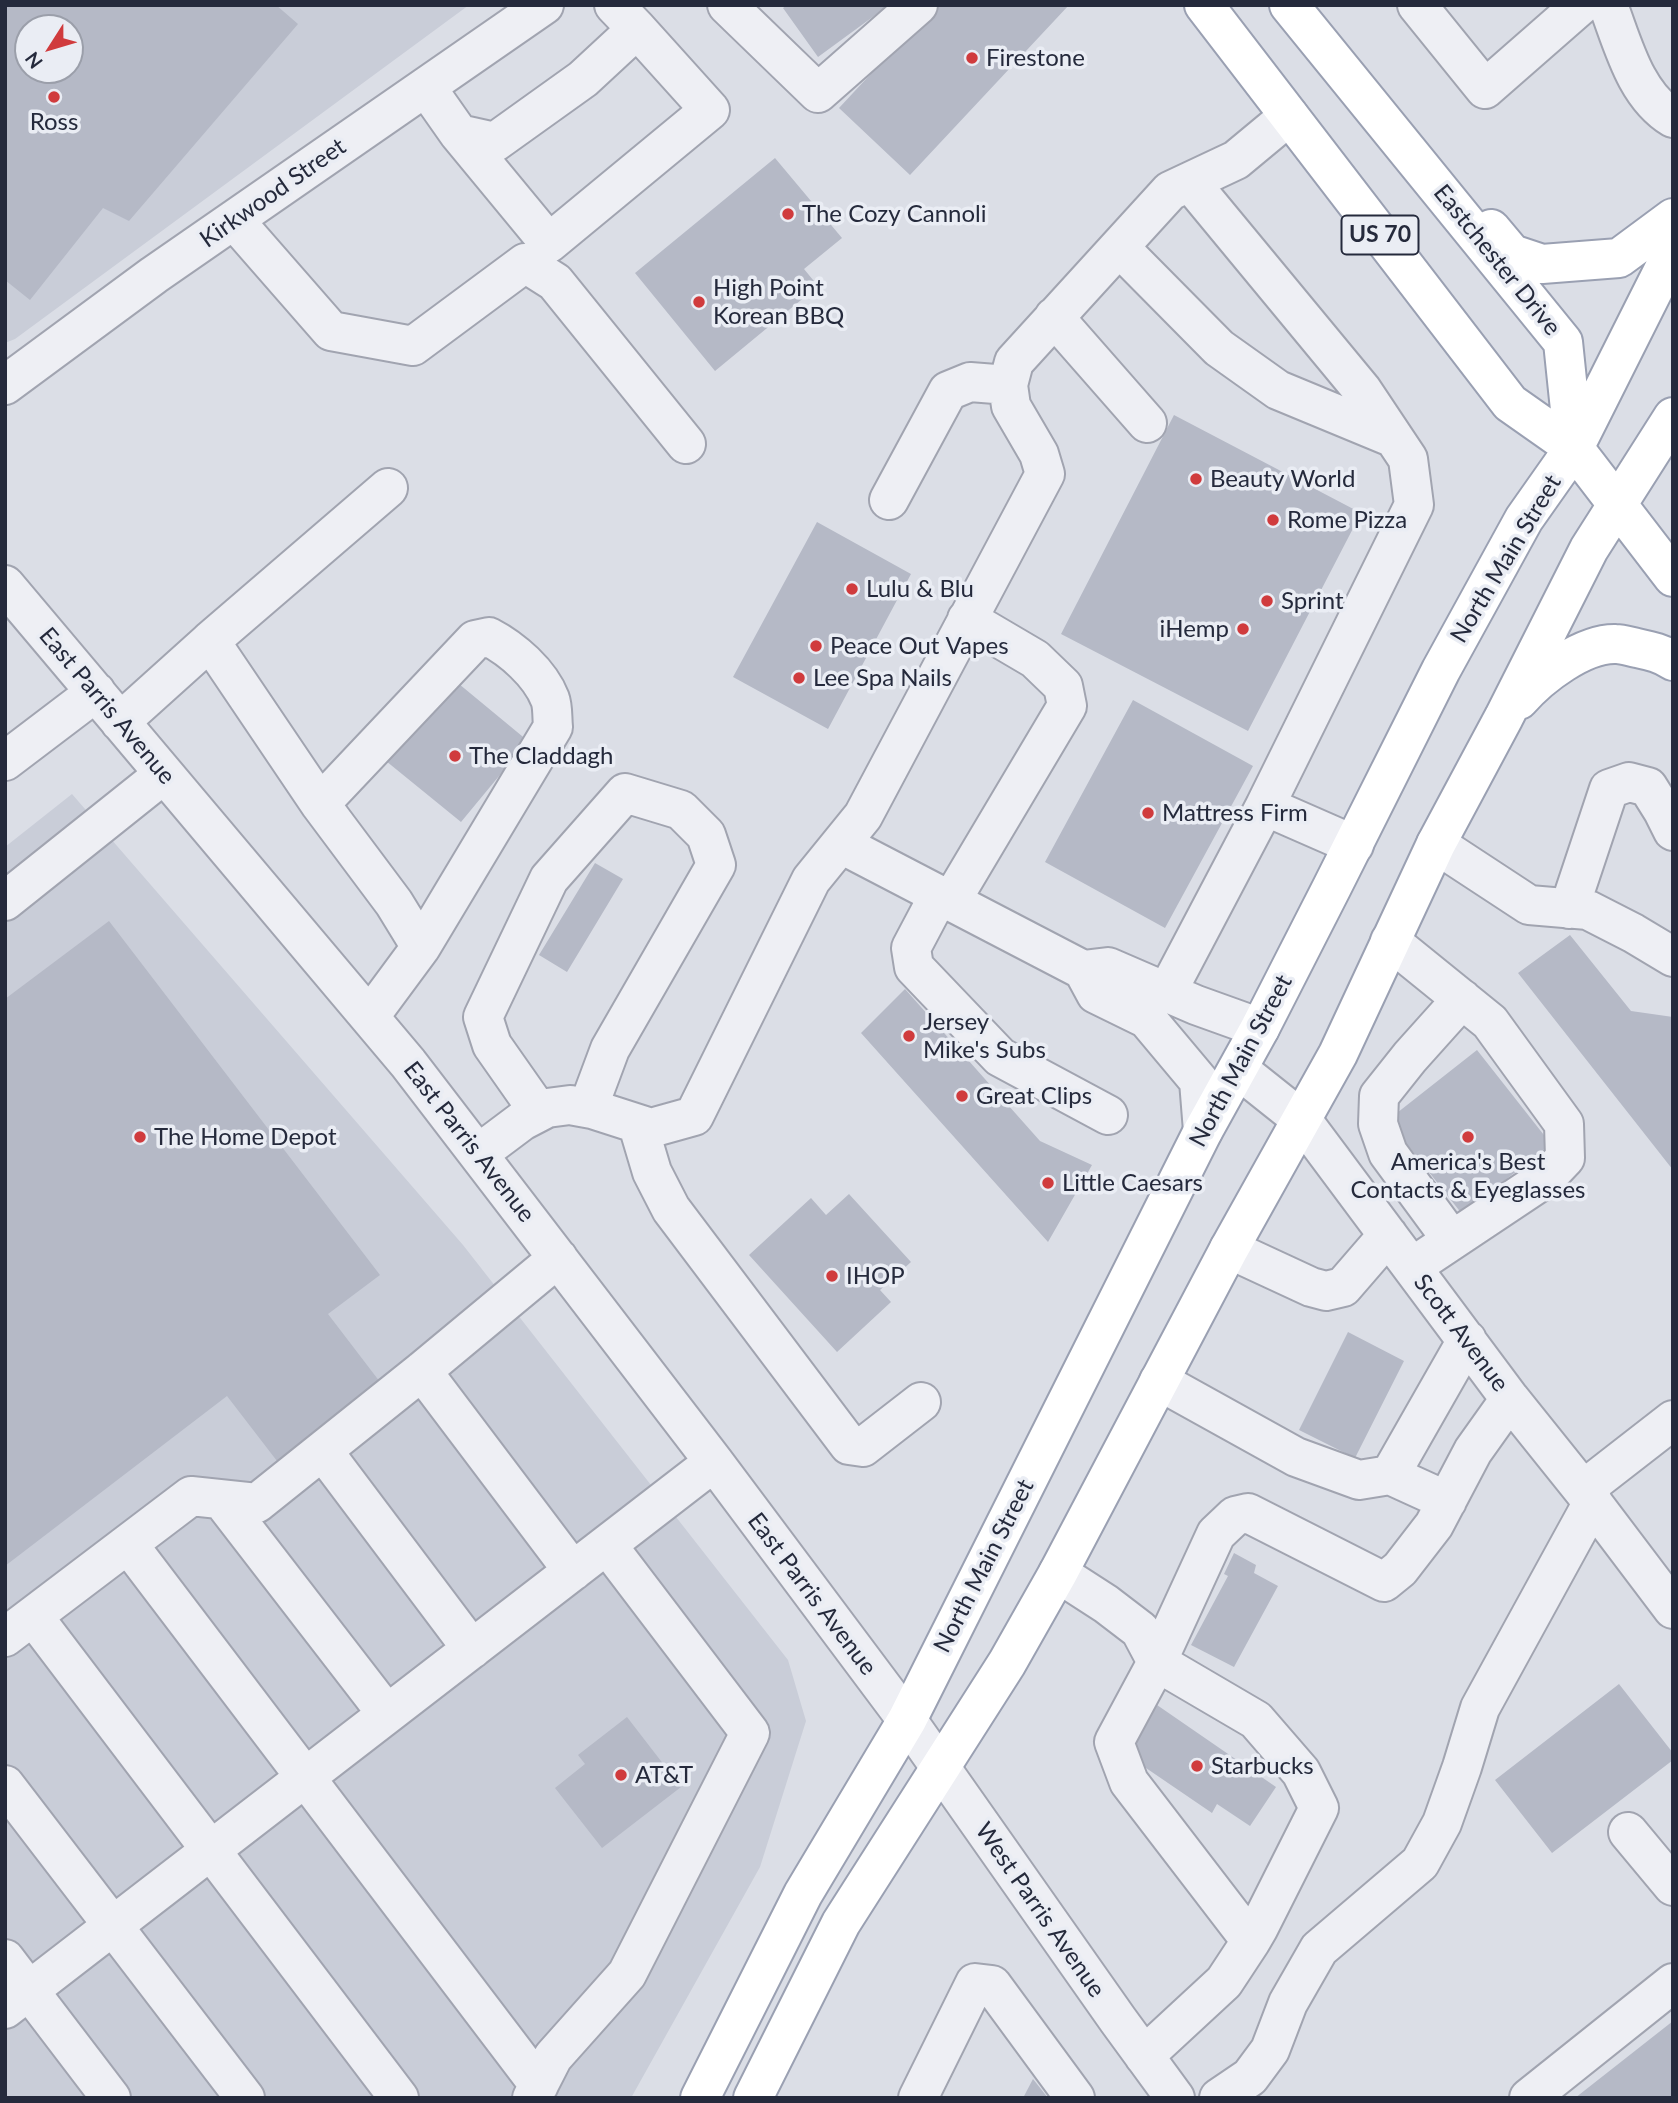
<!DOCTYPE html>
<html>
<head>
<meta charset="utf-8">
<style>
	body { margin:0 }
	#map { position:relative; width:1678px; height:2103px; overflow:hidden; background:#dbdee6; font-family:Lato,sans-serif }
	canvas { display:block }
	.frame { position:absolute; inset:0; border:7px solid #252a3c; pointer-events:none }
	.north { position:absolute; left:14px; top:14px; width:70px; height:70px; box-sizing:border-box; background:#eaedf4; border:2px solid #9b9faa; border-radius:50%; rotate:233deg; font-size:19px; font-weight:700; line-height:28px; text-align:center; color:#252a3c }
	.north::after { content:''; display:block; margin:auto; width:24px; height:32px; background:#d03b3d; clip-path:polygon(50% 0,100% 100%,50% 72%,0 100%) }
</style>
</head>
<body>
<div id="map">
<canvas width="1678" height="2103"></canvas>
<div class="frame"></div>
<div class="north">N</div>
</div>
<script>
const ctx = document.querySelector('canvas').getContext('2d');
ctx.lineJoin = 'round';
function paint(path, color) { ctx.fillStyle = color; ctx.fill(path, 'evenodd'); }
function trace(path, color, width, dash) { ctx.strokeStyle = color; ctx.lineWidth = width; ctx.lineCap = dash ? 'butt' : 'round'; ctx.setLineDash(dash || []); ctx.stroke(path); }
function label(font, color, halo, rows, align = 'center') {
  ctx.font = font + ' Lato,sans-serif'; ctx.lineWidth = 7; ctx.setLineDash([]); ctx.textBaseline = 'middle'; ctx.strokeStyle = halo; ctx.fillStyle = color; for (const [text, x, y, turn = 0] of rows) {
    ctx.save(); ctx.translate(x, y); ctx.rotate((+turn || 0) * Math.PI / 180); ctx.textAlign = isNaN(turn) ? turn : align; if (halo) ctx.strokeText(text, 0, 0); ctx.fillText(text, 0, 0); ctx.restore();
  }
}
paint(new Path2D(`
	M5,5H469L15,339L5,343ZM28,28H70V70H28Z
	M72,794L463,1245L788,1660L806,1721L760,1867L631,2098H5V847Z`), '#c9cdd8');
paint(new Path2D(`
	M5,5H276L298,24L129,221L103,208L30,300L5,280ZM28,28H70V70H28Z
	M787,5H889L818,57L783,8Z
	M935,5H1069L910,175L839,108Z
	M775,158L842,238L804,269L818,286L715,371L635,273Z
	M1174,415L1361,513L1248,731L1061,634Z
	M817,522L911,574L828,729L733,677Z
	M453,679L528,741L461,822L386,761Z
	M1133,700L1253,766L1165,928L1045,862Z
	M595,863L623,879L567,972L539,955Z
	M109,921L380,1275L328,1314L380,1382L277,1461L227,1396L5,1566V999Z
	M1570,935L1631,1011L1673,1017V1170L1518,973Z
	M905,989L1040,1141L1092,1165L1048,1242L861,1033Z
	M1477,1050L1551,1144L1462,1214L1388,1120Z
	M849,1194L911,1262L880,1290L891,1302L837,1352L749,1255L811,1198L826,1215Z
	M1348,1332L1404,1361L1355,1458L1299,1430Z
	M1234,1553L1256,1565L1254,1573L1278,1586L1234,1667L1191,1645L1228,1576L1224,1574Z
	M1619,1684L1673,1753V1760L1552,1853L1495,1780Z
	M1157,1705L1276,1787L1250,1826L1217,1804L1212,1813L1124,1753Z
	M627,1717L681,1787L602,1848L555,1788L585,1764L578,1755Z
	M1673,2021V2098H1575Z
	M1033,2079L1048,2098H1023Z`), '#b5b9c6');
const minor = new Path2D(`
	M727,5L818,93L918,5
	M1417,5L1485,89L1581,5
	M1608,5C1623,44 1635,95 1673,118
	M426,87L459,134L495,142L583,79L637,29L614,5
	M459,134L549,243L710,110L637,29
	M234,220L331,331L413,346L525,263L555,282L686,444
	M1119,247L1219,348L1278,390L1394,438
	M1054,317L1147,423
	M5,385L154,275L544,5
	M889,500L948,391L970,382L1008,385
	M5,585L408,1063L714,1462L907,1720L1118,2020L1175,2098
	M210,641L320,804L394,903L421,947
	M120,722L210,641L388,488
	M5,761L96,692
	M320,804L475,640L489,637C512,649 540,673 550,699C553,707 552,718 553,727L421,947L370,1016
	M1265,806L1354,845
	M841,844L1083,970L1096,994L1147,1019L1199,1081L1203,1131
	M1436,844L1529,905L1588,910L1633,933L1673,957
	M939,895L911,948L914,967L1000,1057L1108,1115
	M5,901L164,774
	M951,901L1067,706L1063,686L1035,659L967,619
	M1569,909L1609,789L1629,782L1648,787L1663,811L1673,831
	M1390,941L1490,1022L1564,1124L1565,1158L1547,1177L1412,1267
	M1083,970L1108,967L1196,1005L1260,1028
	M1167,992L1265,806L1414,505L1408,459L1362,390L1190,182
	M1238,1069L1302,1120L1510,1399L1583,1490L1673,1609
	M539,1112L492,1045L483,1017L549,879L625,793L681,810L706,835L716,865L610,1049L588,1108
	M638,1125L652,1172L671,1209L849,1445L863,1447L921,1402
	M478,1154L522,1121L547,1108L570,1105L592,1109L651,1128L694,1116L811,880L863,816L1045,474L1039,454L1011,406L1008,385L1014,362L1170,191L1236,160L1289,116
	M1452,1240L1388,1153L1378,1124L1379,1096L1410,1057L1462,999
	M1229,1249L1311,1287L1326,1291L1343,1287L1388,1235
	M422,1371L573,1571
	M1159,1381L1296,1457L1359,1480L1390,1475L1447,1501
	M323,1451L472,1649
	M1390,1475L1467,1340
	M1583,1490L1673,1420
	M221,1499L387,1714
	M128,1544L539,2085
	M1058,1573L1106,1604L1140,1630L1157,1662L1256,1720L1301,1772L1319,1808L1258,1929L1251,1941L1129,1782L1114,1742L1157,1662L1216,1534L1235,1516L1248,1513L1384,1582L1400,1569L1434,1525L1473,1451L1510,1399
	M33,1616L399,2098
	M5,1637L191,1496L257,1503L422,1371L558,1258
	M5,1785L245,2098
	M1628,1832L1673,1886
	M5,1959L111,2098
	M5,2009L714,1462
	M1144,2056L1224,1982L1251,1941
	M532,2098L553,2057L627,1974L750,1733L607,1545
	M918,2098L975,1983L992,1985L1075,2098
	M1219,2098L1250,2077L1270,2050L1288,2003L1319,1949L1420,1863L1442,1823L1462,1767L1480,1708L1593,1502
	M1529,2098L1673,1983`);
const major = new Path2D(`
	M1204,5L1510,403L1574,448L1673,577
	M1289,5L1563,342L1574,448
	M1491,229L1512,254L1542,264L1619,258L1673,218
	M1519,700C1540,676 1583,643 1616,644C1623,644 1631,647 1637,648C1651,651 1661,653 1673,661
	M700,2098L803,1894L907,1720L1203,1131L1260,1028L1332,887L1441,670L1524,519L1574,448L1673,251
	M753,2098L841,1923L1007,1663L1058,1573L1229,1249L1338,1054L1436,844L1504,717L1589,549L1673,417`);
trace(minor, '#a1a4b0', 42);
trace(major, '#9aa0b2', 42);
trace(minor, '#eeeff4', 38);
trace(major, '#fff', 38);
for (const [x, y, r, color] of [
	[972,58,7,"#d03b3d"],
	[54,97,7,"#d03b3d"],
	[788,214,7,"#d03b3d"],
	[699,302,7,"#d03b3d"],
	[1196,479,7,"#d03b3d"],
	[1273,520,7,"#d03b3d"],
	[852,589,7,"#d03b3d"],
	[1267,601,7,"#d03b3d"],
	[1243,629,7,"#d03b3d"],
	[816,646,7,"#d03b3d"],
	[799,678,7,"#d03b3d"],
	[455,756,7,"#d03b3d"],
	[1148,813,7,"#d03b3d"],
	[909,1036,7,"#d03b3d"],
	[962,1096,7,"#d03b3d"],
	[140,1137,7,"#d03b3d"],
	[1468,1137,7,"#d03b3d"],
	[1048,1183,7,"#d03b3d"],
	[832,1276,7,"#d03b3d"],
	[1197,1766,7,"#d03b3d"],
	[621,1775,7,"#d03b3d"]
]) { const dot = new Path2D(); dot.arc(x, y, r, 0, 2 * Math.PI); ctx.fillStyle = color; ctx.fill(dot); trace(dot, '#eaedf4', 2.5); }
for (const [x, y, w] of [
	[1380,235,77]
]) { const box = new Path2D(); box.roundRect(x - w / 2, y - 19.5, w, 39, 5); ctx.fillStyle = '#eaedf4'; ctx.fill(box); trace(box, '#252a3c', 2); }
label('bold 23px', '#252a3c', null, [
	["US 70",1380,235]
]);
label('24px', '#252a3c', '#eaedf4', [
	["Firestone",986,58],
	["Ross",54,122,"center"],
	["The Cozy Cannoli",802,214],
	["High Point",713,288],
	["Korean BBQ",713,316],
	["Beauty World",1210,479],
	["Rome Pizza",1287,520],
	["Lulu & Blu",866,589],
	["Sprint",1281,601],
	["iHemp",1229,629,"right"],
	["Peace Out Vapes",830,646],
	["Lee Spa Nails",813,678],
	["The Claddagh",469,756],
	["Mattress Firm",1162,813],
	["Jersey",923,1022],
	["Mike's Subs",923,1050],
	["Great Clips",976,1096],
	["The Home Depot",154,1137],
	["America's Best",1468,1162,"center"],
	["Contacts & Eyeglasses",1468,1190,"center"],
	["Little Caesars",1062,1183],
	["IHOP",846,1276],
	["Starbucks",1211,1766],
	["AT&T",635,1775]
], 'left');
label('24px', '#252a3c', '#eaedf4', [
	["Kirkwood Street",273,193,-35],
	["Eastchester Drive",1497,260,51],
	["North Main Street",1506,559,-59],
	["East Parris Avenue",107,706,50],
	["North Main Street",1241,1061,-62],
	["East Parris Avenue",469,1142,52],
	["Scott Avenue",1461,1333,53],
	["North Main Street",984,1566,-63],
	["East Parris Avenue",812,1594,53],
	["West Parris Avenue",1040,1910,55]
]);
</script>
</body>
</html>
